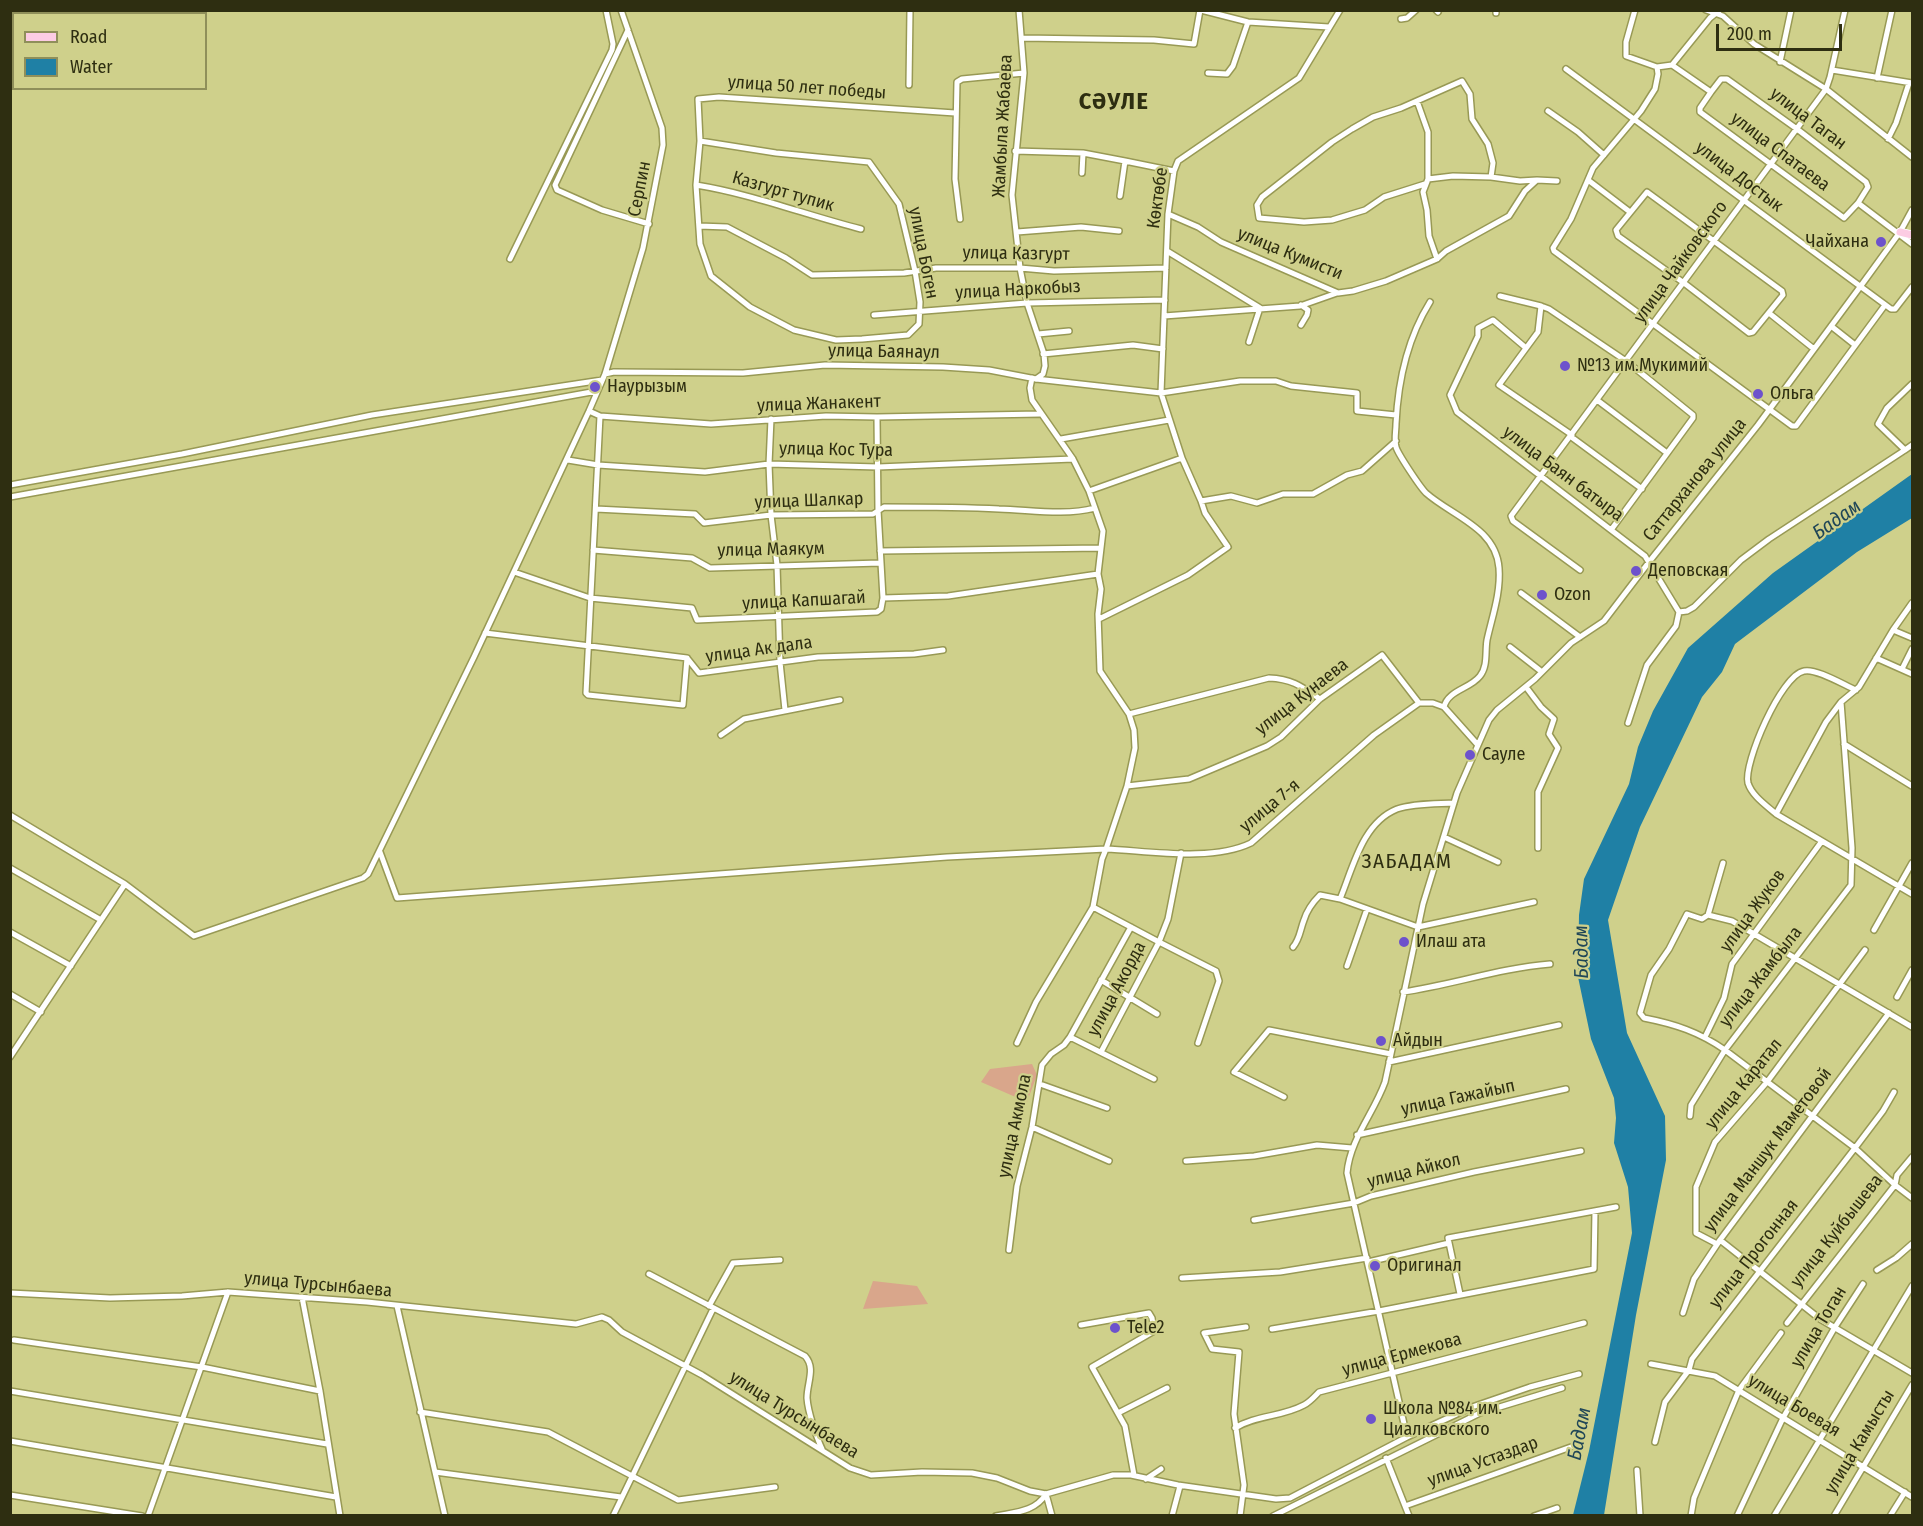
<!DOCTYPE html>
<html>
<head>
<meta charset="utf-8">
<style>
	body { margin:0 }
	#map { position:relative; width:1923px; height:1526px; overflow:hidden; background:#cfd08b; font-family:"Fira Sans Condensed",sans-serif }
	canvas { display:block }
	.frame { position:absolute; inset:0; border:12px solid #2e2e11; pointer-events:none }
	.legend { position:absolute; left:12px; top:12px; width:195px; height:78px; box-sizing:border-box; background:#cfd08b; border:2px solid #8f8f5a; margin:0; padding:8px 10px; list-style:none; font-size:18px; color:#2e2e11 }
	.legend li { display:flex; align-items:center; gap:12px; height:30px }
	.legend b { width:30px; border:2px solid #8f8f5a }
	.scale { position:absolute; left:1716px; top:24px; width:126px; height:27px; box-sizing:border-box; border:3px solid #2e2e11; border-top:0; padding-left:8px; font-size:18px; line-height:21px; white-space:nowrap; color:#2e2e11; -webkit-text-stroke:4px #cfd08b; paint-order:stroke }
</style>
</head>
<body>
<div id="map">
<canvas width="1923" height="1526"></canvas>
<div class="frame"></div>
<ul class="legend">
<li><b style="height:8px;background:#fccce3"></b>Road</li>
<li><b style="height:16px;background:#1f80a5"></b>Water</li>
</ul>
<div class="scale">200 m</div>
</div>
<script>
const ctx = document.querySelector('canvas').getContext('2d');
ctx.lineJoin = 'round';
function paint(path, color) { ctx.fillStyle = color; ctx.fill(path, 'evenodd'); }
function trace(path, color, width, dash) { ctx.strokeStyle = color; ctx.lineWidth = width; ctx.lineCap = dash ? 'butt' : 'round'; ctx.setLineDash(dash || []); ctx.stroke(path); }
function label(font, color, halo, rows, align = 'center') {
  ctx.font = font + ' "Fira Sans Condensed",sans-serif'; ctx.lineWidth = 4.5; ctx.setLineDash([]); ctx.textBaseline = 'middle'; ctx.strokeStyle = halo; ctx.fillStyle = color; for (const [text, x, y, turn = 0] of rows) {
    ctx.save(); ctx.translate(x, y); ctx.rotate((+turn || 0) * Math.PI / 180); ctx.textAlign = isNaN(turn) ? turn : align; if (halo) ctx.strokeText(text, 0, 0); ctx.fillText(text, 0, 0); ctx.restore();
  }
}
paint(new Path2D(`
	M1032,1064L1037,1075L1027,1102L981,1082L990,1069Z
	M873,1281L917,1286L928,1304L863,1309Z`), '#d9a68b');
paint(new Path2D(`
	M1912,474V518L1857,552L1735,644L1722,672L1702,697L1640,827L1608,920L1627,1033L1665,1116L1666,1160L1636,1315L1604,1515H1573L1589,1451L1632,1233L1628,1187L1614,1143L1616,1118L1614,1098L1591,1039L1578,977L1579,915L1584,879L1629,784L1638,747L1653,711L1688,648L1773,573Z`), '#1f80a5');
const minor = new Path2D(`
	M1019,10L1024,73L1012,195L1020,268L1027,303L1044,354L1045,366L1043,374L1036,379
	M1201,10L1248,22L1329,27
	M1436,10L1438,12
	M1496,10V13
	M1635,10L1626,42V56L1657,67L1672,65
	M1706,10L1723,16L1754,44L1826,89L1912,157
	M1401,19L1407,18L1416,10
	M628,30L555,185L557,190L602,210L649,224
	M1022,38L1154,40L1194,44L1200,10
	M1780,62L1791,10
	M1672,65L1711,92L1721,79H1727L1797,129L1866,182L1868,187L1858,203L1912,244
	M1672,65L1710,18L1720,10
	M1657,67L1658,74L1655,89L1641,111L1593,168L1571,219L1553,248L1554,251L1792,426H1796L1885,305
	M1566,69L1891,309H1895L1912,287
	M1832,70L1912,83
	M1208,73L1227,74L1233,66L1248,22
	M1877,78L1892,10
	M909,85L910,10
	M1711,92L1700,108V112L1844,218L1858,203
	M1417,101L1428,132V179
	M1548,111L1578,132L1604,155
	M1888,139L1896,123L1909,83
	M700,141L776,153L869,162L899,204L915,271L920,302L919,324L908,335L862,339L836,340L794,330L750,307L711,276L700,244L696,185Z
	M700,141L698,99L719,97L955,113
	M1015,151L1083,153
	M1082,173L1083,153L1125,161
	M1588,180L1630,212
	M1425,184L1384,197L1365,210L1332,220L1304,222L1259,218L1257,205L1262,197L1332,142L1352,129L1373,117L1401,108L1462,81L1470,94L1472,119L1488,144L1493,163L1491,177L1520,181L1537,180
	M696,185C752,194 806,215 861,229
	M1647,192L1782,291L1783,295L1753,332L1749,333L1684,283L1618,236L1616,230Z
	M1120,196L1125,161L1174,171
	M1168,214L1198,227L1221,242L1338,293L1353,291L1386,281L1437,259L1446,251L1509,216L1525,191L1537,180L1557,181
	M960,219L955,179L957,82L962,79L1024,73
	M699,226L727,227L786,258L812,275L904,273L936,268H1020L1054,271L1166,268
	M1017,232L1081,227L1119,231
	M1167,251L1260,308L1249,342
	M510,259L612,50L613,44L606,10
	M1437,259L1429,236L1427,210L1423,192L1428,179L1453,176L1491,177
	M1500,296L1541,306
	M1301,305L1308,310L1307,315L1301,325
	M1769,313L1814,349
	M874,315L1027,303L1165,300
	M1164,316L1300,306L1337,293
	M1831,326L1855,345
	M1038,334L1069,331
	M1526,348L1493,320L1478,328V336L1450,395L1457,412L1645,556L1679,612L1676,626L1647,665L1628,723
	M1043,354L1133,345L1163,349
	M605,374L614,372L743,373L825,365L943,367L989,370L1036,379L1161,393L1240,381H1276L1291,386L1357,393V411L1396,415
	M1032,378L1030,388L1032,400L1073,459L1089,491L1103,531L1098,574L1101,589L1098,614L1100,671L1129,714L1134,730L1135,748L1127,786L1189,779L1267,746L1281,737L1320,699L1382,655L1419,703H1433L1444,707C1448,690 1470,689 1480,676C1488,666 1485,652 1487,640C1492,617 1501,593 1499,568C1496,528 1452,516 1426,493C1420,487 1398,454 1396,447C1394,440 1396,431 1396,424C1398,381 1407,339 1430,302
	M1912,384L1887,408L1878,424L1905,450L1912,445
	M1597,400L1667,453
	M589,411L600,416L586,693L588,695L683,705L687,658
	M600,416L711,424L826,416L877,417L1040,414
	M877,417L878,510L883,598
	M771,419L769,464L771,515L777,565L780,662L785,710
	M1572,435L1499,385L1538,332L1541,306L1549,309L1626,361L1693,415V418L1611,530
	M1570,436L1642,489
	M1061,439L1169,420
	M568,460L598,465L705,472L769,464L878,467L1073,459
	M10,485L182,454L372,415L602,380
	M1089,491L1182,458L1161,393L1168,214L1174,171L1178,161L1299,78L1340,10
	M10,497L597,391
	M1201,501L1231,496L1257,503L1283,494H1313L1347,475L1362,471L1396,441
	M596,509L695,514L704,523L771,515L873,514L884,507C922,507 961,507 999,509C1032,510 1064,516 1095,508
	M593,550L692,558L710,568L880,563
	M880,551L1101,548
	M1580,570L1513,521L1511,516L1826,89L1830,77L1845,10
	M514,572L590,598L692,608L697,620L877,612L881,609L883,598L948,596L1098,574
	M1521,593L1580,637
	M1679,612L1687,611L1694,607L1741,560L1769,539L1905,450
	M1099,619L1188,575L1228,547L1205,513L1201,501L1182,458
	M1893,630L1912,638
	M485,633L687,658L699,673L818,657L914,654L943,650
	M1510,647L1542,672
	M1876,658L1912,674
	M1902,669L1912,649
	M1526,687L1541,707L1554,719L1549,734L1558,748L1538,792V848
	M1856,690C1844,685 1816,668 1804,671C1781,675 1743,764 1748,783C1752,796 1767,806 1776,814L1912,894
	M1444,707L1477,744
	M1129,714L1269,678C1292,679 1301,686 1320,699
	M721,735L744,719L840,700
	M1844,744L1912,786
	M1127,786L1106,849C1150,851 1211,862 1251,843L1374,735L1419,703
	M1776,814L1826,722L1841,702
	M10,815L125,884L194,936L363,878L368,874L474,657L589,411L605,374L643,248L663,145L662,128L621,10
	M1444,837L1498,862
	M380,852L397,898L947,857L1106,849L1102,859L1093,907L1036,1002L1017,1043
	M1181,853L1168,919L1159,942L1216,971L1219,981L1198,1043
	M1723,863L1708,915L1702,919L1687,914L1669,949L1651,975L1640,1013L1644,1018C1675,1024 1699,1032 1725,1050L1855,1148L1895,1185L1912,1198
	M10,868L101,920
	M1340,899L1418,927L1534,902
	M1093,907L1159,942L1101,1052
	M1708,915L1732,921L1912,1027
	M1874,930L1912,863
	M10,932L71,966
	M1293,947C1300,939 1300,930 1304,920C1307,910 1313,902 1320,895L1340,899C1353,868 1362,823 1397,809C1415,803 1436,804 1454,803
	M1347,966L1367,909
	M1101,980L1157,1014
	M1403,992C1452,985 1500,968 1550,964
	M10,994L41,1012
	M1897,997L1912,970
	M1070,1037L1154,1079
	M1705,1037L1724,998L1732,964L1822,841
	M10,1057L125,884
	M1389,1062L1559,1025
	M1040,1084L1107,1108
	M1284,1097L1234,1072L1269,1030L1391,1054
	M1690,1116L1691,1105L1725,1050L1851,885L1852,848L1841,702L1859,687L1893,630L1912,603
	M1032,1127L1109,1161
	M1357,1135L1566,1089
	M1186,1161L1254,1156L1317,1145L1352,1148
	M1254,1220L1354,1203L1371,1196L1474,1172L1581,1151
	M1720,1240L1820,1319L1912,1373
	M1717,1244L1696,1233V1187L1715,1142L1767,1082L1865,950
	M1009,1250L1017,1186L1032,1127L1042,1065L1051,1054L1064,1045L1070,1037L1131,927
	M1368,1262L1449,1243
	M1877,1270L1896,1258L1912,1244
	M649,1274L805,1356C816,1368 807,1383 807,1398C808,1412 816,1436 822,1449
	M1182,1278L1280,1272L1367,1258
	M10,1293L110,1298L182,1296L228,1292L367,1302L576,1324L602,1317L609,1320L622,1332L702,1375L850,1468L871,1475L922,1472L972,1473L997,1478L1030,1491L1046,1494L1113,1475H1131L1178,1485L1276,1499L1290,1498L1407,1437L1472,1407L1530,1387L1579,1374
	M1460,1294L1448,1238L1616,1207
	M302,1297L320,1391L340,1516
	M397,1306L445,1516
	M709,1306L733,1263L780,1260
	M1683,1313L1694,1279L1720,1240L1889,1013
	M1787,1323L1895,1185L1897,1175L1912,1157
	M1081,1325L1149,1313L1152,1318L1154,1331L1092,1367L1125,1426L1134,1475
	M1272,1329L1379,1311L1594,1269L1595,1211
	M14,1340L202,1367L320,1391
	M1651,1364L1715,1376L1912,1497
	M10,1391L327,1444
	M420,1412L548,1432L678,1500L775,1487
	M1118,1413L1167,1388
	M1235,1428C1256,1415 1282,1417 1304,1405C1310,1402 1315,1396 1319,1392L1584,1323
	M1407,1437L1347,1173C1350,1139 1374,1113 1385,1082L1423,904L1457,793L1489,720L1497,710L1535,679L1571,643L1604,621L1649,562L1758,425L1860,287L1900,232L1912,210
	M10,1441L336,1497
	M1655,1442L1665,1402L1689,1370L1692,1359L1855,1148L1883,1111L1894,1092
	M1386,1458L1409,1516
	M1637,1470L1640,1516
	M435,1472L621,1497
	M1146,1479L1161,1469
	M1046,1494L1052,1516
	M10,1495L142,1516
	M1405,1506L1571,1447
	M148,1516L228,1292
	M613,1516L713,1309
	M996,1516C1015,1512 1035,1512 1046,1494
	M1172,1516L1180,1486
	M1240,1516L1244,1485L1234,1414L1239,1352L1212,1349L1204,1333L1246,1327
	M1273,1516L1480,1413L1562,1388
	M1534,1516L1557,1508
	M1691,1516L1694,1498L1739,1390L1781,1333
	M1737,1516L1783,1418L1835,1327L1863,1284
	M1774,1516L1912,1286
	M1834,1516L1912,1385
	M1890,1516L1905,1492`);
const major = new Path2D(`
	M1900,232L1912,235`);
trace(minor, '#989955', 8);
trace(major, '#fff', 9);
trace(minor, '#fff', 5);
trace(major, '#fccce3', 7);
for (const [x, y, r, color] of [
	[1881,242,6,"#6d52cc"],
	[1565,366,6,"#6d52cc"],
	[595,387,6,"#6d52cc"],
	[1758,394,6,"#6d52cc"],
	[1636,571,6,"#6d52cc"],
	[1542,595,6,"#6d52cc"],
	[1470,755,6,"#6d52cc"],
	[1404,942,6,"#6d52cc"],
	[1381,1041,6,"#6d52cc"],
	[1375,1266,6,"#6d52cc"],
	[1115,1328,6,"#6d52cc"],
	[1371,1419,6,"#6d52cc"]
]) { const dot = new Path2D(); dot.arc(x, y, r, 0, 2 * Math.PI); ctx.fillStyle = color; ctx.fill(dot); trace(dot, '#cfd08b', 2); }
label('18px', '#2e2e11', '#cfd08b', [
	["улица 50 лет победы",807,88,4],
	["улица Таган",1808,119,37],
	["Жамбыла Жабаева",1003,126,-87],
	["улица Спатаева",1780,152,37],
	["улица Достык",1739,177,37],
	["Серпин",640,189,-79],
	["Казгурт тупик",783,192,16],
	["Көктөбе",1158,198,-82],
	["улица Боген",923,253,79],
	["улица Казгурт",1016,254,1],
	["улица Кумисти",1290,254,22],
	["улица Чайковского",1681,262,-54],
	["улица Наркобыз",1018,290,-3],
	["улица Баянаул",884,352,1],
	["улица Жанакент",819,404,-2],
	["улица Кос Тура",836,450,1],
	["улица Баян батыра",1563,474,37],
	["Саттарханова улица",1695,480,-51],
	["улица Шалкар",809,501,-2],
	["улица Маякум",771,550,-1],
	["улица Капшагай",804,601,-3],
	["улица Ак дала",759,650,-8],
	["улица Кунаева",1302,697,-38],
	["улица 7-я",1270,806,-40],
	["улица Жуков",1753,911,-54],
	["улица Жамбыла",1761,977,-52],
	["улица Акорда",1117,989,-62],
	["улица Каратал",1744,1084,-51],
	["улица Гажайып",1458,1098,-12],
	["улица Акмола",1015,1126,-78],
	["улица Маншук Маметовой",1768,1150,-53],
	["улица Айкол",1414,1171,-14],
	["улица Куйбышева",1837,1231,-52],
	["улица Прогонная",1754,1254,-52],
	["улица Турсынбаева",318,1285,5],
	["улица Тоган",1819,1327,-59],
	["улица Ермекова",1402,1355,-15],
	["улица Боевая",1794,1406,31],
	["улица Турсынбаева",794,1415,32],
	["улица Камысты",1860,1442,-59],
	["улица Устаздар",1483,1462,-20]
]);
label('18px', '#2e2e11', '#cfd08b', [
	["Чайхана",1869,242,"right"],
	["№13 им.Мукимий",1577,366],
	["Наурызым",607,387],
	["Ольга",1770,394],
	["Деповская",1648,571],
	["Ozon",1554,595],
	["Сауле",1482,755],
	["Илаш ата",1416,942],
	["Айдын",1393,1041],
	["Оригинал",1387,1266],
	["Tele2",1127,1328],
	["Школа №84 им.",1383,1409],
	["Циалковского",1383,1430]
], 'left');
label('italic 20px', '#204657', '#cfd08b', [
	["Бадам",1837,520,-35],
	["Бадам",1582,952,-91],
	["Бадам",1580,1434,-79]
]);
ctx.letterSpacing = '1.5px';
label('21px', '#2e2e11', '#cfd08b', [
	["ЗАБАДАМ",1407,862]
]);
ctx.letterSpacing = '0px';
ctx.letterSpacing = '1.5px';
label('bold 24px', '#2e2e11', '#cfd08b', [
	["СӘУЛЕ",1114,102]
]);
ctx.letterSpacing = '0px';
</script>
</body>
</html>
